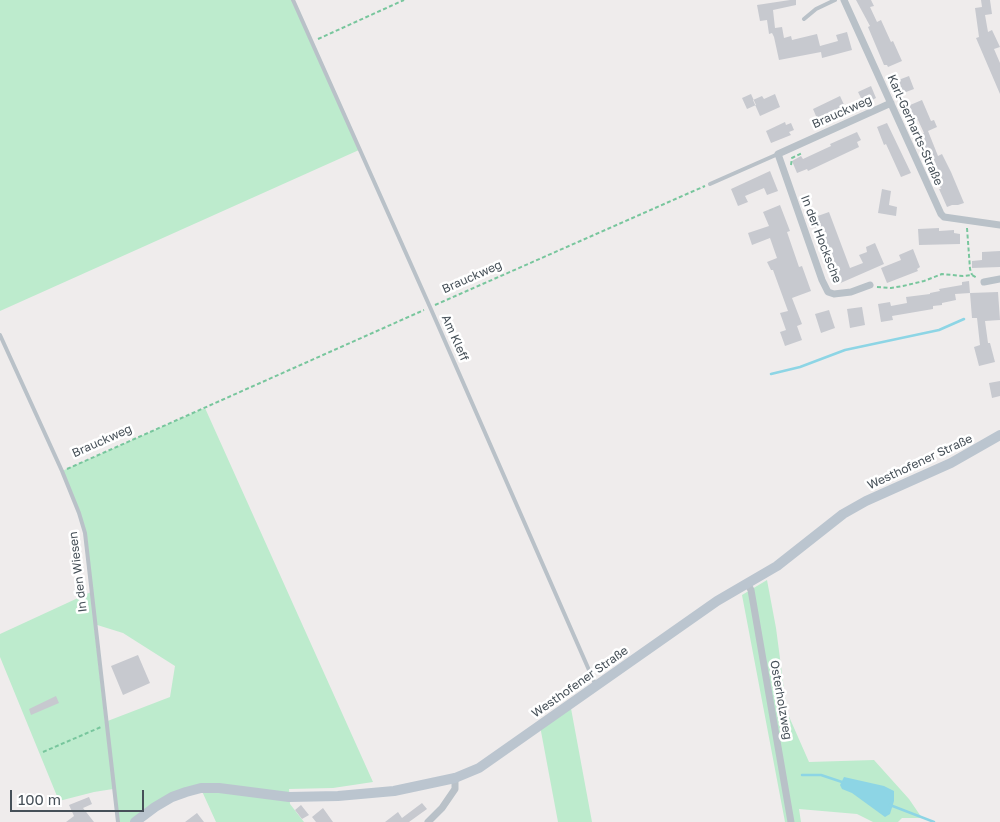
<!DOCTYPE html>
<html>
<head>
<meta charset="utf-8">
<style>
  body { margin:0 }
  #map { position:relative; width:1000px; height:822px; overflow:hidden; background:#efecec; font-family:"Golos Text",sans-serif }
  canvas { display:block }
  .scale { position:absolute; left:10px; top:790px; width:134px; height:22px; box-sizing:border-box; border:2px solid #465058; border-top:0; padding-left:6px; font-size:15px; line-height:18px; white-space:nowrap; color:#465058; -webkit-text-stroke:4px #fff; paint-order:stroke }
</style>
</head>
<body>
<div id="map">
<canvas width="1000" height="822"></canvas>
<div class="scale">100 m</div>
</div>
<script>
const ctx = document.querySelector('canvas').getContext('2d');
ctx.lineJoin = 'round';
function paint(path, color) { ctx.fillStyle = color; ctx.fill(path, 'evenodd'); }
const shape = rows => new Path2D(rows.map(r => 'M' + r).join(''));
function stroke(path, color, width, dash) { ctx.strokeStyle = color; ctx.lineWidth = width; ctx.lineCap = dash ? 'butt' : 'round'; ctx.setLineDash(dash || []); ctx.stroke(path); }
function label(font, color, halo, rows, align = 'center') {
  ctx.font = font + ' "Golos Text",sans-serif'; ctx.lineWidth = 5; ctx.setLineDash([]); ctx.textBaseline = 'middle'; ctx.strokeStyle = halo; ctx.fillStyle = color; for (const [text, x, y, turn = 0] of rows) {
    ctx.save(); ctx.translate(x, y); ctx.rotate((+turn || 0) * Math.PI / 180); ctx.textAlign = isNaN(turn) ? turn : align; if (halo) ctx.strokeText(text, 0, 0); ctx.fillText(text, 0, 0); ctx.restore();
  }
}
paint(shape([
  [0,0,293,0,359,150,0,311],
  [205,408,373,782,333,788,289,789,290,804,304,822,216,822,201,789,186,792,135,822,118,822,113,789,94,792,59,801,0,657,0,634,91,592,85,533,62,471],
  [94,624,123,633,175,666,170,697,105,722],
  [767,580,776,628,787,712,809,762,874,760,909,799,922,818,902,818,898,822,873,822,857,814,799,809,801,822,785,822,742,595],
  [570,703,592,822,558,822,540,726]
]), '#bdebcd');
paint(shape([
  [844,777,884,786,894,791,894,801,890,814,885,817,852,793,842,789,840,785]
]), '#8dd5e5');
stroke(shape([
  [771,374,800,367,845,350,939,330,964,319],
  [802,775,821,775,842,782],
  [890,805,934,822]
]), '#8dd5e5', 2.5);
paint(shape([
  [790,0,796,0,796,5,773,10,775,28,782,27,784,38,791,36,792,40,817,34,820,46,838,41,836,35,847,32,852,50,822,58,821,52,779,60,774,37,772,33,769,34,767,20,760,21,757,5],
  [856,0,871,0,874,6,870,7,877,22,881,20,891,42,893,41,902,61,888,67,887,65,884,65,868,27,870,26],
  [981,0,990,0,992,14,985,15,988,32,992,30,1000,47,994,49,1000,63,1000,94,976,38,979,37,975,8,982,7],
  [909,76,914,89,898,95,893,82],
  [871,86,876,98,864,104,858,92],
  [751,94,756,105,747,109,742,98],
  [775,94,780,107,760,116,753,100,762,96,764,99],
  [840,96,847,111,819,123,813,109],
  [922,100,931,121,934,120,937,127,928,131,938,156,942,154,951,172,964,203,958,205,952,205,947,207,939,189,941,189,916,136,924,133,918,120,910,123,903,108],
  [785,122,786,125,791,123,794,130,789,132,791,135,771,143,766,131],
  [887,123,911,173,901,177,886,144,884,145,877,127],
  [857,132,861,140,857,142,859,147,808,171,807,169,797,173,792,161,801,156,803,159,831,146,830,144],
  [770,171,778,191,767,195,764,188,745,196,748,202,738,206,731,189],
  [882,189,891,191,889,205,897,207,896,216,878,213],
  [780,205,790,231,787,232,799,267,802,266,811,291,792,298,802,324,797,326,802,340,785,346,780,332,786,330,780,313,788,311,773,270,771,270,767,262,777,258,770,238,752,245,748,233,769,226,763,212],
  [829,212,850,268,863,263,859,255,867,252,866,247,875,243,884,264,836,285,812,218],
  [939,228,939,231,954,230,954,233,960,234,960,244,919,245,918,229],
  [913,249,920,267,917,269,918,271,887,283,881,268,901,260,899,255],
  [1000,251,1000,267,972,268,972,261,982,260,982,252],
  [969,281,970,293,955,294,956,300,942,303,942,305,933,306,933,309,892,316,893,320,881,322,878,304,890,302,891,306,907,303,906,297,930,294,930,293,940,291,939,289,962,285,962,282],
  [998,292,1000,320,985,321,988,343,990,343,995,362,979,366,974,347,980,345,977,318,972,318,970,293],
  [862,307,865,325,850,328,847,309],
  [829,310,835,328,821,333,815,314],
  [1000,381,1000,396,992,398,989,383],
  [138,655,150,683,123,695,111,666],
  [56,696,59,703,31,715,29,709],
  [89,797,92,804,83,808,94,822,66,822,74,816,69,805],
  [422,803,427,809,409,822,385,822,398,812,402,818],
  [301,805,309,815,302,819,295,810],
  [323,808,333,822,316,822,312,817],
  [197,813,204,822,185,822]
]), '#c7c9cf');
stroke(shape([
  [318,39,404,0],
  [791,165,792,158,802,153],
  [967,228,970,269,972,275],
  [877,287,891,288,903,286,924,281,942,274,963,276,972,275,977,278],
  [435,305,705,186],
  [67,469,424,310],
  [43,752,101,727]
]), '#78c69d', 2, [4, 2.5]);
stroke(shape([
  [293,0,430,307,596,686],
  [804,19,816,9,835,0],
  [710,184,778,154],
  [0,335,62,471,79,513,85,533,118,822]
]), '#b9c1c8', 4);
stroke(shape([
  [844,0,941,214,944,217,1000,225],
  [984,282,1000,279],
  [870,285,851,292,834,294,828,292,822,280,778,154,891,103],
  [747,583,751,590,791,822],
  [428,822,442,808,455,789,455,778]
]), '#b9c1c8', 7);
stroke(shape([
  [135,822,155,807,172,797,186,792,201,788,219,788,289,797,338,796,394,791,455,778,479,768,717,601,777,566,843,514,866,501,951,463,1000,435]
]), '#bbc5cf', 10);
label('12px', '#465058', '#fff', [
  ["Brauckweg",842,112,-24],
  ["Karl-Gerharts-Straße",915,130,66],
  ["In der Hocksche",821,239,69],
  ["Brauckweg",472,277,-24],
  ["Am Kleff",455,338,66],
  ["Brauckweg",102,441,-24],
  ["Westhofener Straße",920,462,-25],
  ["In den Wiesen",78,572,-97],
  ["Westhofener Straße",580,682,-35],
  ["Osterholzweg",781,700,80]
]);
</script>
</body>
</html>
